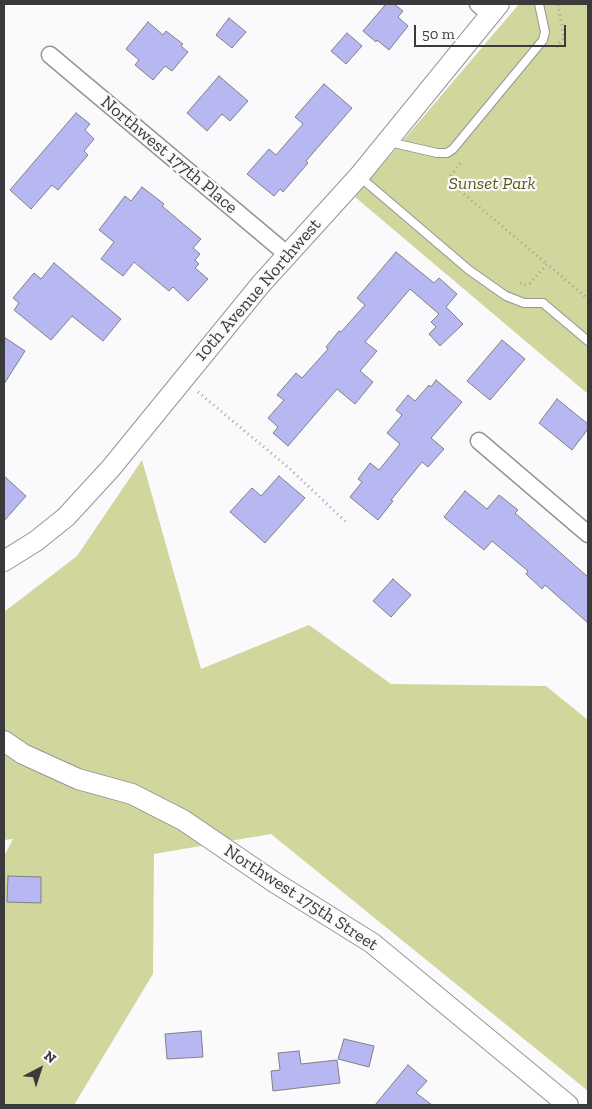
<!DOCTYPE html>
<html>
<head>
<meta charset="utf-8">
<style>
  body { margin:0 }
  #map { position:relative; width:592px; height:1109px; overflow:hidden; background:#fafafd; font-family:"Zilla Slab",serif }
  canvas { display:block }
  .frame { position:absolute; inset:0; border:5px solid #3a3a3c; pointer-events:none }
  .north { position:absolute; left:15px; top:1044px; width:50px; height:50px; -webkit-text-stroke:4px #fafafd; paint-order:stroke; rotate:40deg; font-size:14px; font-weight:700; line-height:20px; text-align:center; color:#3a3a3c }
  .north::after { content:''; display:block; margin:auto; width:18px; height:22px; background:#3a3a3c; clip-path:polygon(50% 0,100% 100%,50% 72%,0 100%) }
  .scale { position:absolute; left:414px; top:25px; width:152px; height:22px; box-sizing:border-box; border:2px solid #3a3a3c; border-top:0; padding-left:6px; font-size:15px; line-height:18px; white-space:nowrap; color:#3a3a3c; -webkit-text-stroke:4px #fafafd; paint-order:stroke }
</style>
</head>
<body>
<div id="map">
<canvas width="592" height="1109"></canvas>
<div class="frame"></div>
<div class="north">N</div>
<div class="scale">50 m</div>
</div>
<script>
const ctx = document.querySelector('canvas').getContext('2d');
ctx.lineJoin = 'round';
function paint(path, color) { ctx.fillStyle = color; ctx.fill(path, 'evenodd'); }
const shape = rows => new Path2D(rows.map(r => 'M' + r).join(''));
function stroke(path, color, width, dash) { ctx.strokeStyle = color; ctx.lineWidth = width; ctx.lineCap = dash ? 'butt' : 'round'; ctx.setLineDash(dash || []); ctx.stroke(path); }
function label(font, color, halo, rows, align = 'center') {
  ctx.font = font + ' "Zilla Slab",serif'; ctx.lineWidth = 4.5; ctx.setLineDash([]); ctx.textBaseline = 'middle'; ctx.strokeStyle = halo; ctx.fillStyle = color; for (const [text, x, y, turn = 0] of rows) {
    ctx.save(); ctx.translate(x, y); ctx.rotate((+turn || 0) * Math.PI / 180); ctx.textAlign = isNaN(turn) ? turn : align; if (halo) ctx.strokeText(text, 0, 0); ctx.fillText(text, 0, 0); ctx.restore();
  }
}
paint(shape([
  [519,4,588,4,588,394,355,197],
  [142,460,201,669,309,625,391,684,546,686,588,720,588,1091,271,834,154,854,153,974,74,1105,4,1105,4,856,13,839,4,840,4,612,77,556]
]), '#d1d69c');
const building = shape([
  [386,4,394,4,403,11,398,17,408,26,389,50,377,40,376,42,363,31,386,4],
  [229,18,246,32,232,48,216,35,229,18],
  [148,22,163,35,166,31,183,44,181,46,188,52,172,71,165,66,153,80,135,65,139,60,126,49,148,22],
  [347,33,362,46,346,64,331,51,347,33],
  [219,76,248,101,230,121,222,114,207,131,187,113,219,76],
  [324,84,352,108,306,161,308,163,283,192,280,189,274,196,247,174,269,149,276,155,303,124,295,117,324,84],
  [76,113,90,124,85,130,94,139,84,151,88,155,58,190,52,185,31,209,10,190,76,113],
  [142,187,164,204,162,206,201,239,193,248,200,254,195,260,199,264,195,268,208,279,188,301,173,287,169,291,134,262,123,276,101,259,114,242,99,230,125,196,131,201,142,187],
  [396,252,434,283,439,278,457,294,446,307,463,324,440,346,429,334,436,327,431,322,439,314,410,289,365,342,377,351,360,371,373,382,355,404,337,389,288,446,273,433,278,427,268,418,284,400,277,395,296,373,302,378,328,349,326,347,339,331,341,332,365,305,357,298,396,252],
  [54,263,121,319,103,341,72,316,51,340,14,310,19,303,13,298,34,273,41,279,54,263],
  [4,337,25,351,4,384,4,337],
  [502,340,525,359,490,400,467,381,502,340],
  [436,380,462,402,431,438,444,449,428,467,422,462,391,500,393,501,378,520,350,497,362,482,358,479,370,463,379,470,400,444,387,433,402,415,396,410,408,395,415,401,429,385,431,387,436,380],
  [557,399,588,424,588,429,572,450,539,423,557,399],
  [4,476,26,496,4,521,4,476],
  [279,476,305,498,265,543,230,512,252,488,261,496,279,476],
  [465,491,487,509,499,495,518,510,515,513,588,577,588,623,545,585,542,589,526,574,528,571,492,541,484,550,444,517,465,491],
  [393,579,411,595,391,617,373,601,393,579],
  [8,876,41,877,41,903,7,902,8,876],
  [201,1031,203,1057,167,1059,165,1034,201,1031],
  [344,1039,374,1046,369,1067,338,1059,344,1039],
  [299,1051,301,1064,337,1060,340,1083,273,1091,271,1071,280,1070,278,1053,299,1051],
  [408,1065,427,1081,416,1093,432,1105,375,1105,408,1065]
]);
paint(building, '#b7b7f1');
stroke(building, '#808083', 1);
const service = shape([
  [389,142,437,153,447,153,453,149,543,40,545,32,539,4],
  [360,177,469,270,506,296,524,303,543,303,588,341]
]);
const minor = shape([
  [478,4,490,14],
  [50,55,288,255],
  [479,441,588,534]
]);
const tertiary = shape([
  [4,561,36,541,66,517,111,468,261,284,359,176,499,4],
  [4,741,23,754,78,779,132,794,183,820,274,882,372,943,568,1105]
]);
stroke(service, '#959598', 10);
stroke(minor, '#959598', 19);
stroke(tertiary, '#959598', 22);
stroke(shape([
  [556,47,564,38,558,4],
  [460,163,450,177,452,184,547,264],
  [520,283,524,285,530,283,547,264,588,299],
  [198,392,289,468,347,523]
]), '#a2a2a5', 3, [1, 4]);
stroke(service, '#fff', 8);
stroke(minor, '#fff', 16);
stroke(tertiary, '#fff', 20);
label('18px', '#3a3a3c', '#fafafd', [
  ["Northwest 177th Place",169,155,40],
  ["10th Avenue Northwest",258,290,-49],
  ["Northwest 175th Street",301,898,33]
]);
label('italic 18px', '#595c18', '#fafafd', [
  ["Sunset Park",492,184]
]);
</script>
</body>
</html>
